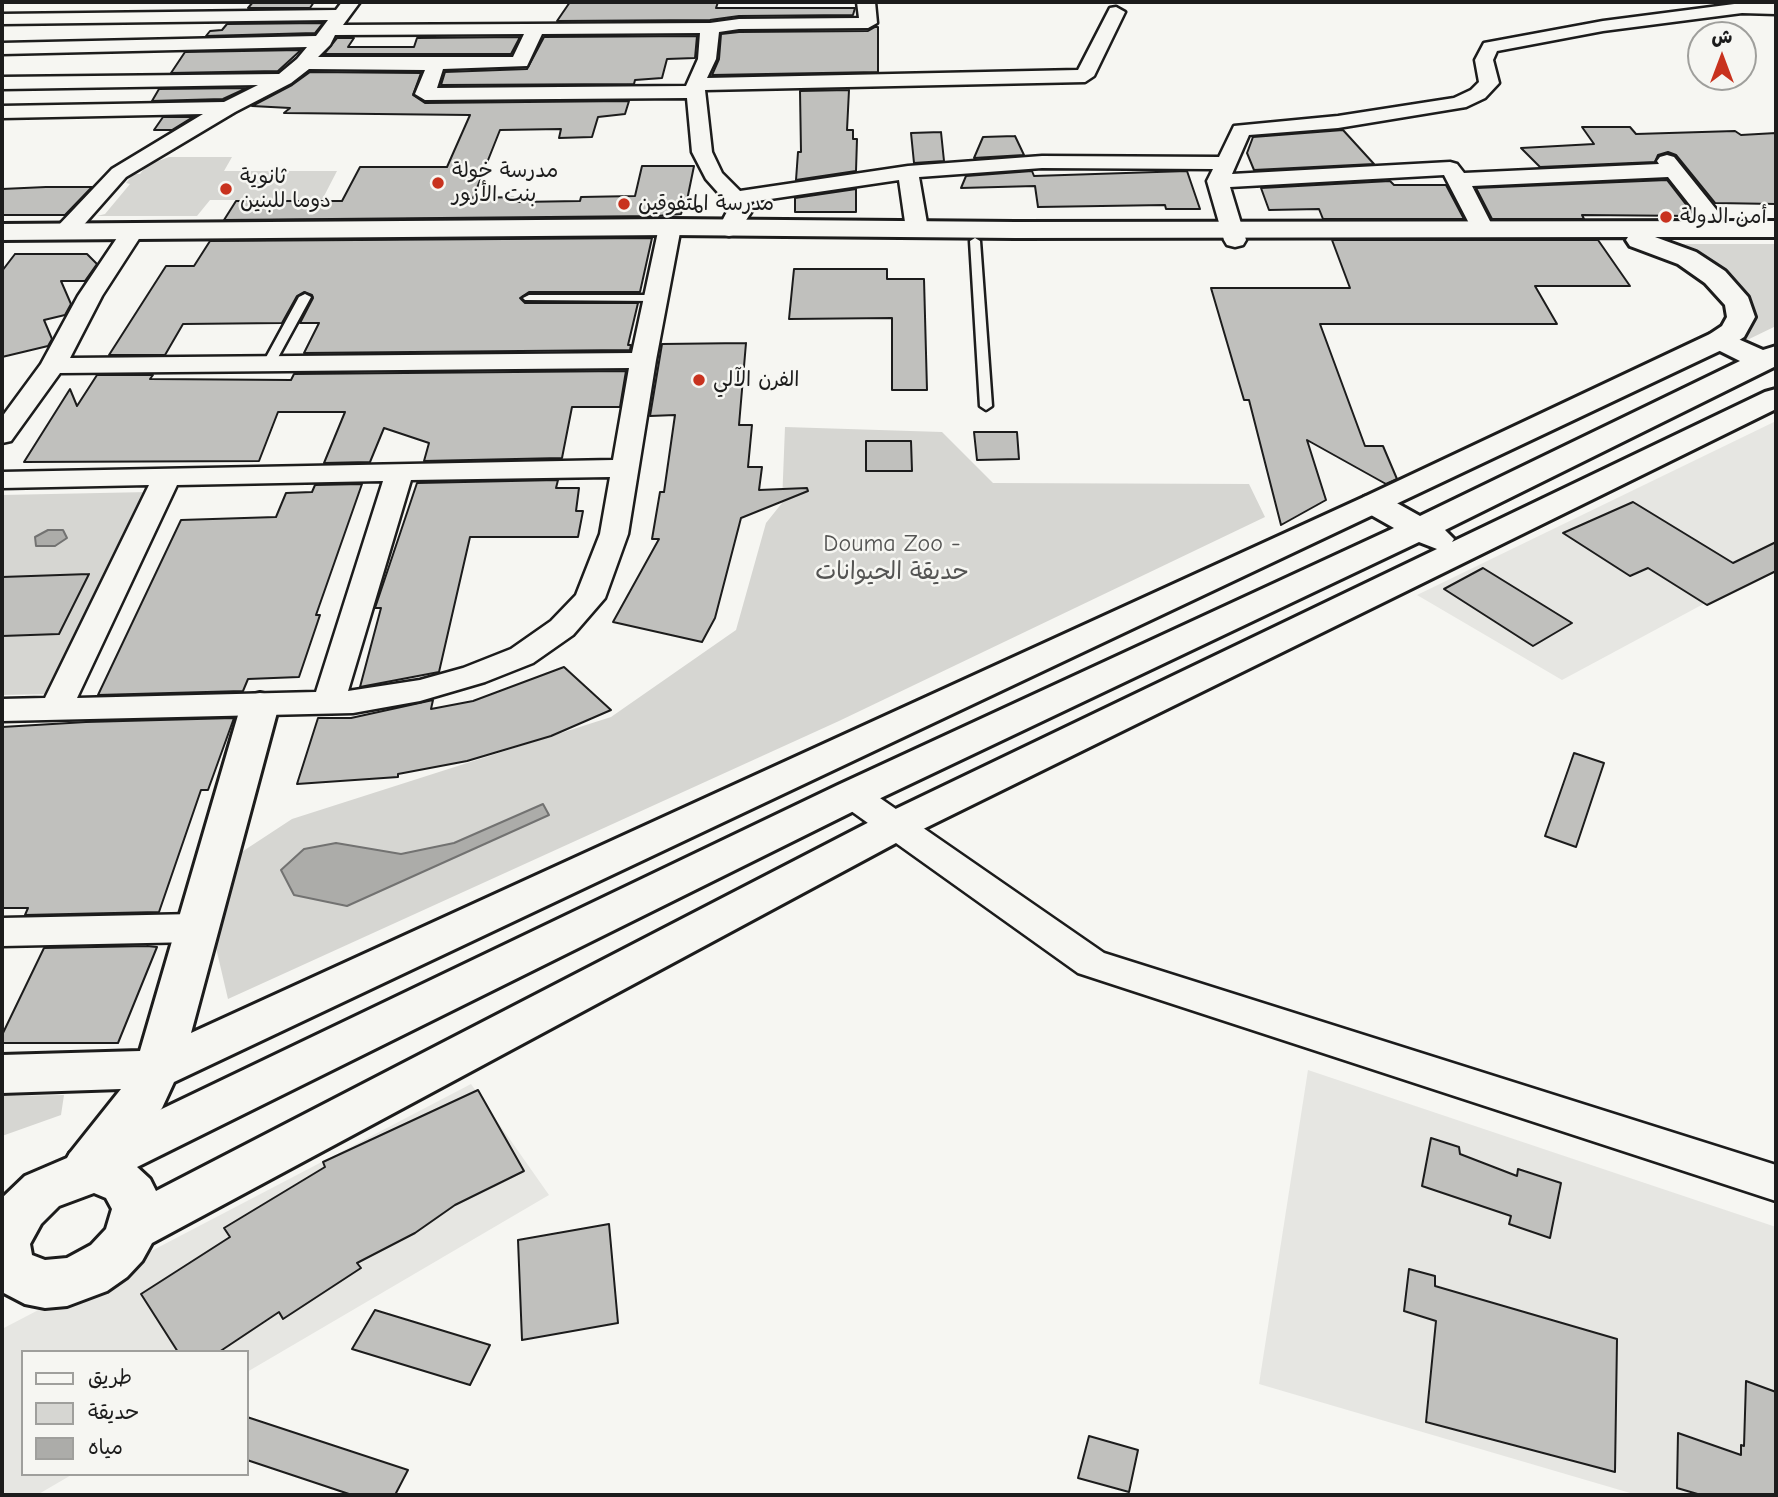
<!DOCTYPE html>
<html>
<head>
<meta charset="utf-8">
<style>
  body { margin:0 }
  #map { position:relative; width:1778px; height:1497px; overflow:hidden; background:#f6f6f2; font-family:"Comic Neue","Playpen Sans Arabic",sans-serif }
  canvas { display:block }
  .frame { position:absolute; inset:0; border:4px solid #1c1c1c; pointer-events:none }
  .legend { position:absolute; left:21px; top:1350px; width:228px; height:126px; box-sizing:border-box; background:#f6f6f2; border:2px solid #9f9f9c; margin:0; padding:9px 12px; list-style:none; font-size:21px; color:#1c1c1c }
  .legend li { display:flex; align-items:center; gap:14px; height:35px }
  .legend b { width:35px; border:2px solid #9f9f9c }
  .north { position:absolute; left:1687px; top:21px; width:70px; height:70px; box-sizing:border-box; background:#f6f6f2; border:2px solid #9f9f9c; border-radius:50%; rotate:0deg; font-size:19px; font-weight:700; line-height:28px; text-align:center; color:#1c1c1c }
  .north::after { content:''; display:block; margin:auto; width:24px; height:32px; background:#c8321e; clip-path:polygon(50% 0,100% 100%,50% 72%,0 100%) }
</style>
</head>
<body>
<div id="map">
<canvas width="1778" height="1497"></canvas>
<div class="frame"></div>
<ul class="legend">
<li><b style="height:9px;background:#f6f6f2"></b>طريق</li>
<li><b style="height:19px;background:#d6d6d2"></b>حديقة</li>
<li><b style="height:19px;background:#acaca9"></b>مياه</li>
</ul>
<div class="north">ش</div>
</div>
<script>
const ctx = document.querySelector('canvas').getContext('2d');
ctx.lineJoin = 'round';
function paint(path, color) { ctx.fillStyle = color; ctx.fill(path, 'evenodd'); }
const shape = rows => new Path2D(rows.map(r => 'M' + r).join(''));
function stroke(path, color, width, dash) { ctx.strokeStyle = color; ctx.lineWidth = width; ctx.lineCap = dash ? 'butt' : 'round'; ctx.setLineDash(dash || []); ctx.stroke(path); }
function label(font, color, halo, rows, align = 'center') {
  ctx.font = font + ' "Comic Neue","Playpen Sans Arabic",sans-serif'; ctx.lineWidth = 5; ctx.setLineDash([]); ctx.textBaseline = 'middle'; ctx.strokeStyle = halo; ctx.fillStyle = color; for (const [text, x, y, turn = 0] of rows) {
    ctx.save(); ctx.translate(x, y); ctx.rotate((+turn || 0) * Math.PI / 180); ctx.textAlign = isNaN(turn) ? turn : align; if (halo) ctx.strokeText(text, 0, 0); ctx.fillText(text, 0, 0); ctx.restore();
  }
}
paint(shape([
  [1776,421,1776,565,1562,680,1417,595],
  [1308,1070,1776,1227,1776,1495,1637,1495,1259,1384],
  [471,1084,549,1195,247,1372,247,1352,23,1352,23,1474,73,1474,37,1495,2,1495,2,1329]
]), '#e6e6e2');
paint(shape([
  [169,157,232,157,224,171,337,171,322,200,210,200,197,216,97,216,105,214,130,184,126,183,133,174,140,174,147,165],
  [1663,244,1776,244,1776,326,1743,342,1751,324,1750,302,1735,285],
  [785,427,942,432,993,483,1249,484,1265,517,839,721,228,999,213,935,231,859,292,819,611,717,736,630,766,523,782,503],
  [149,492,51,694,2,695,2,495],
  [64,1095,61,1115,2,1136,2,1096]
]), '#d6d6d2');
const water = shape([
  [48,530,63,530,67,538,55,546,36,546,35,537,48,530],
  [543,804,549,815,347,906,294,895,281,870,304,849,336,843,401,854,454,843,543,804]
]);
paint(water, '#acaca9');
stroke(water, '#727271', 2);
const building = shape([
  [253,2,314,2,310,8,248,8,253,2],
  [570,2,718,2,716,8,855,8,853,15,739,16,710,20,557,21,570,2],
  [323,23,315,33,206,36,210,31,222,30,227,24,323,23],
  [875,27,878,27,878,72,712,75,719,59,721,34,739,32,868,31,875,27],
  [697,36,695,58,667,59,662,78,635,80,634,84,441,85,445,72,527,69,544,37,697,36],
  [520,37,511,54,324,54,337,38,354,38,348,47,414,47,417,38,520,37],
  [301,50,278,71,171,73,185,52,301,50],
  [310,72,421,73,413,95,425,103,629,101,625,114,598,117,592,137,559,138,561,129,500,130,473,198,516,197,514,201,518,202,580,201,581,197,635,196,642,166,694,166,685,210,682,211,681,214,657,216,224,220,236,201,342,201,360,167,447,167,470,115,284,113,290,108,252,106,292,85,310,72],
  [247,88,223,99,152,101,159,89,247,88],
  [849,90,847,130,853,130,853,139,857,139,856,171,796,180,798,152,801,152,800,91,849,90],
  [163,117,193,117,172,130,154,130,163,117],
  [1582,127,1630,127,1636,134,1735,131,1741,135,1776,133,1776,204,1715,203,1676,155,1668,152,1658,155,1655,162,1540,167,1521,148,1594,144,1582,127],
  [1343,130,1374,164,1254,170,1247,153,1253,137,1343,130],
  [941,132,944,161,914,163,911,133,941,132],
  [1015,136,1024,155,974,158,983,137,1015,136],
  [1032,171,1034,176,1187,171,1200,209,1166,209,1165,205,1038,207,1035,186,961,188,966,176,1032,171],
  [1667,180,1695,216,1582,215,1584,219,1492,219,1476,188,1667,180],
  [1390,181,1394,185,1446,185,1464,219,1323,219,1319,209,1269,210,1261,188,1390,181],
  [46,187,92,187,65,215,2,215,2,189,46,187],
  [856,189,856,212,795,212,795,198,856,189],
  [652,238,640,292,529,292,520,298,525,303,638,303,628,345,631,345,630,350,304,353,319,323,300,323,313,298,312,295,304,292,297,296,282,323,183,324,165,355,109,355,166,266,194,266,210,241,652,238],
  [1332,240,1598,240,1630,286,1535,286,1557,324,1320,324,1365,446,1383,446,1397,479,1386,484,1307,440,1326,500,1281,525,1249,400,1244,400,1211,288,1350,288,1332,240],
  [15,254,87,254,97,264,85,281,61,281,71,304,65,315,44,320,52,339,48,346,2,357,2,271,15,254],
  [794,269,887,269,887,279,924,279,927,390,892,390,892,318,789,319,794,269],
  [746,343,739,425,752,425,748,467,762,467,759,490,807,488,808,491,741,518,715,618,702,642,613,622,659,539,652,539,660,492,664,492,675,415,650,416,662,344,746,343],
  [626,371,620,407,572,407,562,458,424,461,429,443,384,428,370,462,324,463,345,412,278,412,259,461,24,462,70,389,77,406,97,375,153,375,150,379,291,380,294,374,626,371],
  [974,432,1017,432,1019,459,977,460,974,432],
  [866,441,911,441,912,471,866,471,866,441],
  [558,480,556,488,579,488,576,511,583,511,578,537,470,537,439,672,360,687,381,608,375,608,417,483,558,480],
  [362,484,316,615,320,615,299,677,248,679,243,691,98,695,181,520,276,517,286,493,312,492,315,485,362,484],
  [1633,502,1733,563,1776,542,1776,571,1707,605,1648,568,1630,576,1563,533,1633,502],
  [1483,568,1572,623,1533,646,1444,589,1483,568],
  [89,574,59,634,2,636,2,577,89,574],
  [564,667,611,710,551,736,467,761,398,774,398,777,297,784,318,718,351,718,433,700,431,709,473,701,564,667],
  [234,718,208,790,201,790,159,912,25,915,28,908,2,908,2,727,86,722,234,718],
  [1574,753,1604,763,1576,847,1545,836,1574,753],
  [147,946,157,947,118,1043,2,1043,2,1035,44,948,147,946],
  [478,1090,524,1171,455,1205,415,1233,357,1263,361,1268,283,1319,279,1312,219,1352,178,1352,141,1294,230,1237,224,1228,325,1167,323,1162,478,1090],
  [1431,1138,1459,1147,1460,1154,1517,1176,1518,1169,1561,1183,1550,1238,1509,1224,1511,1216,1422,1186,1431,1138],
  [609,1224,618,1323,522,1340,518,1240,609,1224],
  [1409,1269,1435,1276,1435,1286,1617,1339,1615,1472,1426,1422,1436,1321,1404,1311,1409,1269],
  [375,1310,490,1345,470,1385,352,1349,375,1310],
  [1746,1381,1776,1392,1775,1495,1701,1495,1677,1488,1678,1433,1741,1455,1741,1445,1744,1446,1746,1381],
  [247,1417,408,1470,395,1495,352,1495,247,1460,247,1417],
  [1089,1436,1138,1450,1129,1492,1078,1478,1089,1436]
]);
paint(building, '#c0c0bd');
stroke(building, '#1c1c1c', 2);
const lane = shape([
  [975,238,980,241,992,406,986,410,980,406,970,241,975,238],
  [305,294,311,297,275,363,273,366,265,366,263,363,299,297,305,294],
  [529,295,656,295,662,298,656,301,525,300,523,298,529,295]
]);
const street = shape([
  [342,2,360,2,343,25,710,23,739,19,859,18,857,2,875,2,877,23,868,28,739,29,719,32,716,59,707,78,1078,70,1110,8,1116,7,1125,12,1094,76,1085,82,705,90,712,152,722,173,740,191,908,166,1042,156,1219,157,1234,126,1338,116,1454,98,1471,90,1479,82,1475,60,1484,43,1603,21,1742,3,1776,4,1776,14,1742,13,1603,31,1497,51,1493,60,1499,83,1485,98,1466,107,1338,128,1249,135,1232,174,1450,162,1457,164,1464,173,1659,164,1657,161,1660,157,1667,155,1674,157,1732,229,1729,234,1721,236,1713,234,1668,177,1472,186,1494,229,1491,234,1483,236,1475,234,1472,229,1444,175,1230,187,1246,240,1243,245,1235,247,1227,245,1224,240,1207,181,1213,169,1042,168,919,177,928,229,925,234,917,236,909,234,906,229,899,180,750,202,752,211,737,234,729,236,721,234,718,229,730,206,706,179,692,152,687,98,425,100,415,94,425,70,309,69,291,83,235,112,126,177,73,237,57,237,54,232,57,227,112,169,203,114,2,118,2,106,224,102,258,85,2,89,2,77,279,74,297,59,307,47,2,54,2,43,316,36,328,20,2,24,2,14,336,10,342,2],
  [700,33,698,59,686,86,437,88,443,69,527,66,542,34,700,33],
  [524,34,513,57,318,57,330,45,335,35,524,34],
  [670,220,678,222,681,227,656,360,628,534,605,598,573,635,533,663,485,682,420,701,353,713,2,721,2,699,45,698,149,485,2,488,2,472,613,460,629,368,60,373,11,441,2,443,2,417,41,364,78,296,125,226,141,226,144,231,102,296,70,358,632,353,659,227,662,222,670,220],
  [610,477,600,534,576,595,551,621,511,649,463,668,420,680,348,691,411,480,610,477],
  [383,481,316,692,77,698,177,485,383,481],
  [852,783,864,787,1104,953,1776,1165,1776,1201,1078,973,840,803,835,795,840,787,852,783],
  [195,914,208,918,214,928,208,938,195,942,2,946,2,918,195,914]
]);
const secondary = shape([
  [670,219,1015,222,1776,221,1776,237,1655,237,1696,252,1725,271,1748,297,1755,317,1744,337,1730,346,174,1082,162,1108,104,1183,87,1189,70,1183,63,1168,70,1153,121,1089,2,1093,2,1055,140,1051,241,705,247,696,260,693,273,696,279,705,191,1033,1364,497,1710,334,1722,326,1727,317,1725,305,1705,283,1678,264,1630,246,1626,240,1628,237,1015,238,670,235,2,240,2,224,670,219]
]);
const primary = shape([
  [1720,331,1763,350,1776,346,1776,366,1445,530,1454,539,1452,542,1765,392,1776,389,1776,409,909,836,152,1243,142,1261,127,1277,107,1291,67,1306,45,1308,25,1304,2,1292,2,1198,25,1176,67,1158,70,1153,838,785,1394,528,1364,511,1359,504,1364,497,1375,494,1386,497,1420,516,1740,361,1710,346,1706,340,1710,334,1720,331],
  [1419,542,1437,549,881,816,156,1191,150,1179,137,1167,866,805,1419,542],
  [94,1193,106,1198,112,1209,106,1229,91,1245,67,1258,45,1260,32,1255,30,1244,41,1224,59,1206,94,1193]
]);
stroke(lane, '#1c1c1c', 5);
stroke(street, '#1c1c1c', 5);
stroke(secondary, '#1c1c1c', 6);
stroke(primary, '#1c1c1c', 6);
paint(lane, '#f6f6f2');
paint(street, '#f6f6f2');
paint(secondary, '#f6f6f2');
paint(primary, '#f6f6f2');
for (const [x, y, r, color] of [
  [438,183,7,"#c8321e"],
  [226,189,7,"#c8321e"],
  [624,204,7,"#c8321e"],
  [1666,217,7,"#c8321e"],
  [699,380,7,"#c8321e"]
]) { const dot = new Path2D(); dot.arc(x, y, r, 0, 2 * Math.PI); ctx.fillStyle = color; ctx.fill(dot); stroke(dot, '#f6f6f2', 2.5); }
label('21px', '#1c1c1c', '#f6f6f2', [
  ["مدرسة خولة",452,171],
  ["بنت الأزور",452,195],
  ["ثانوية",240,177],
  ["دوما للبنين",240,201],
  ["مدرسة المتفوقين",638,204],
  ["أمن الدولة",1680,217],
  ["الفرن الآلي",713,380]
], 'left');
label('24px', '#545453', '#f6f6f2', [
  ["Douma Zoo -",892,544],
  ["حديقة الحيوانات",892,572]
]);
</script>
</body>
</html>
